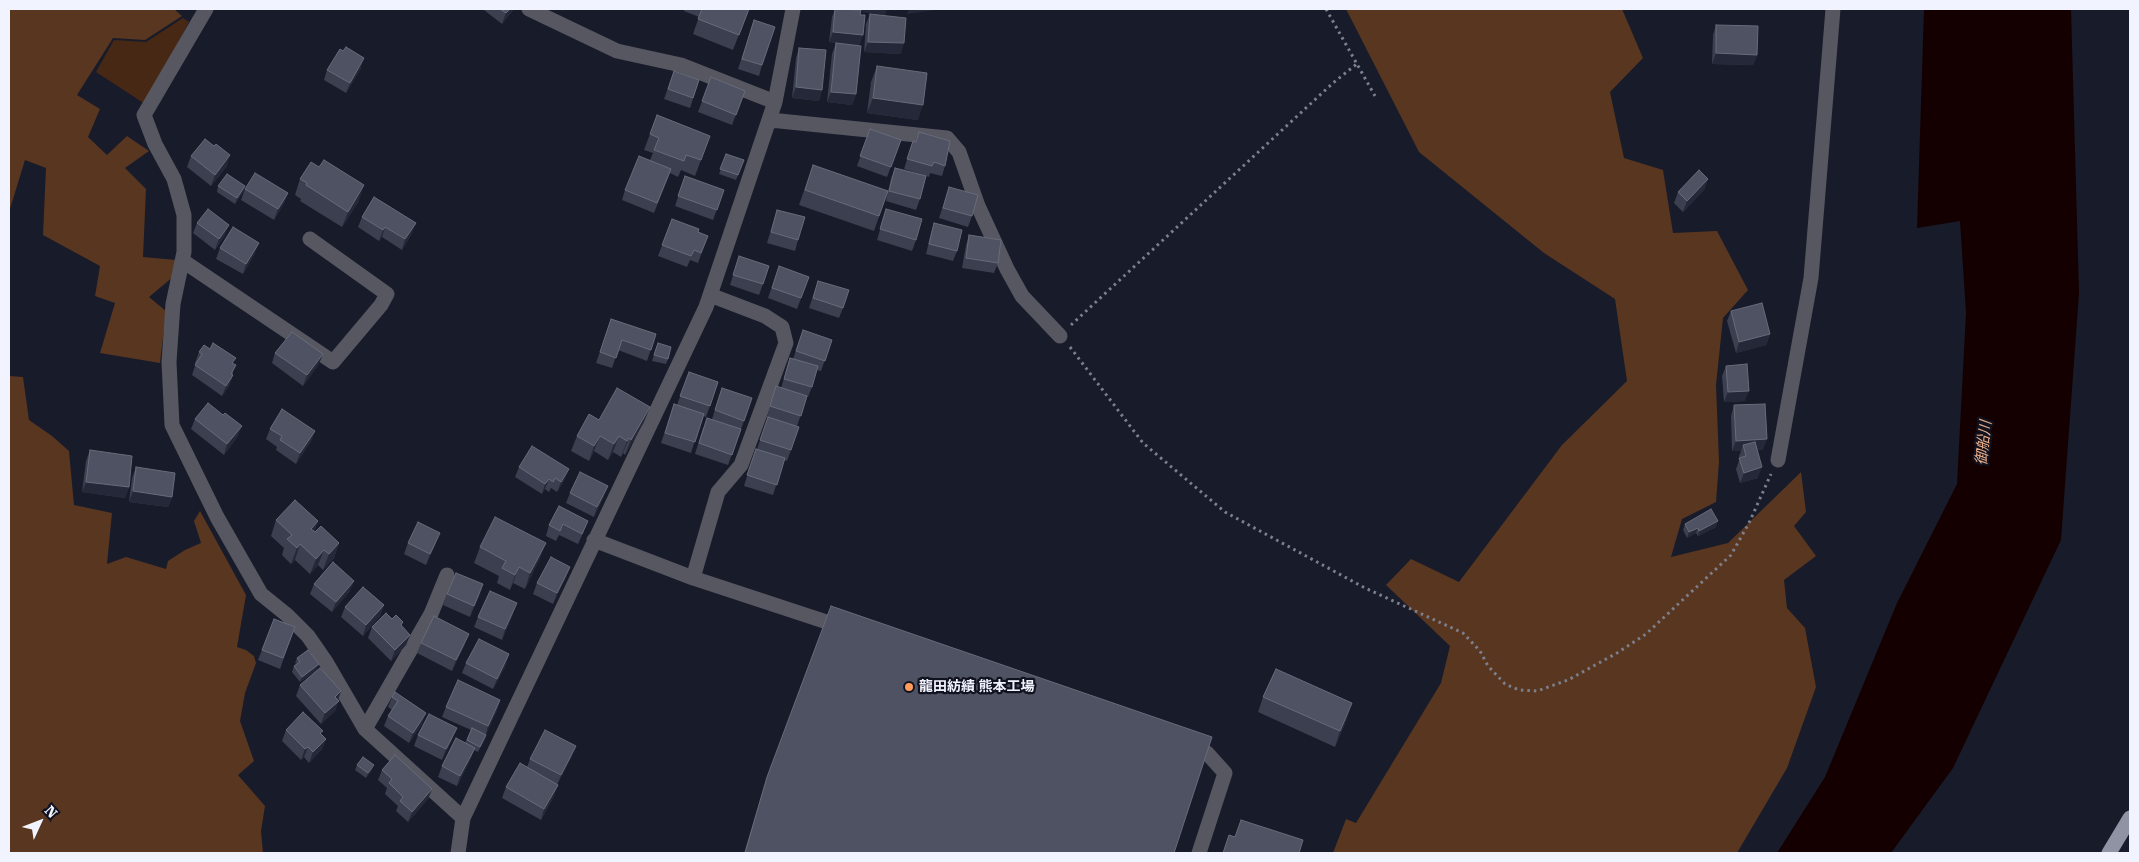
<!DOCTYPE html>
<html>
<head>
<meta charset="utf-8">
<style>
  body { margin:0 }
  #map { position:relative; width:2139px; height:862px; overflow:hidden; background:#181b2a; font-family:"Roboto Serif",serif }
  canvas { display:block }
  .frame { position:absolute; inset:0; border:10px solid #f1f3fe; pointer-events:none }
  .north { position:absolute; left:15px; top:797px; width:50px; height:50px; -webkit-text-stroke:4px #101220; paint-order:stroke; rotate:47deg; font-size:14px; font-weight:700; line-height:20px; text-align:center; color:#f1f3fe }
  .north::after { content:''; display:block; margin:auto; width:18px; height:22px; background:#f1f3fe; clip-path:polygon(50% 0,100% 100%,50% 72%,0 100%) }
</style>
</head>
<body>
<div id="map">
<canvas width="2139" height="862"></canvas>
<div class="frame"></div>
<div class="north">N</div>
</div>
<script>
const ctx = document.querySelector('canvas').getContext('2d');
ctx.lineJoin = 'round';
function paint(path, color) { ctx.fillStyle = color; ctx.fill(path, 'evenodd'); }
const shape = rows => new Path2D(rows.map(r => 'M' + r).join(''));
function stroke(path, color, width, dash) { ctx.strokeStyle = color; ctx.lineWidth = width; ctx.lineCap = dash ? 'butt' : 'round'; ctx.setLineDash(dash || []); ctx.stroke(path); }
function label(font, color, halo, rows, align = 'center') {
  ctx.font = font + ' "Roboto Serif","Noto Sans JP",serif'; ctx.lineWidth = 4.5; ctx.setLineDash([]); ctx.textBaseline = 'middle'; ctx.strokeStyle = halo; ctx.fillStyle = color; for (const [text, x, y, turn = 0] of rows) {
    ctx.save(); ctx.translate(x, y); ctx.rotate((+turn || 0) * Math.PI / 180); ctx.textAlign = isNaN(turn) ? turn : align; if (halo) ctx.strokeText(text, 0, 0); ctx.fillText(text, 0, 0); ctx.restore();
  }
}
paint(shape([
  [183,18,189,22,145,104,96,72,114,40,146,42]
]), '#472815');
paint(shape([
  [9,9,174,9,182,16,145,40,113,38,77,95,100,109,88,137,107,155,127,136,149,151,125,168,146,189,143,257,176,260,174,276,149,297,166,311,160,363,100,353,115,303,95,296,100,266,43,235,46,168,25,160,9,212],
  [1346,9,1622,9,1643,58,1610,92,1624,158,1663,170,1673,233,1717,231,1748,290,1723,318,1716,385,1719,462,1716,502,1682,519,1671,557,1728,543,1801,472,1806,512,1794,526,1816,556,1784,580,1787,608,1805,628,1816,687,1787,768,1737,853,1333,853,1346,819,1356,823,1441,683,1450,646,1386,585,1411,559,1459,582,1562,445,1627,381,1615,299,1544,253,1419,152],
  [9,376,23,377,29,420,52,436,69,451,74,505,112,513,107,564,126,557,166,569,168,561,185,550,201,543,194,521,200,511,246,595,237,647,246,650,254,656,256,663,245,693,240,721,254,761,238,775,265,806,261,831,263,853,9,853]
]), '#593620');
paint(shape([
  [1924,9,2071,9,2079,293,2061,540,1953,768,1891,853,1777,853,1825,777,1897,603,1957,484,1966,313,1960,221,1917,228]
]), '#140000');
stroke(shape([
  [1326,9,1375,96],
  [1071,325,1333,83,1358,63],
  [1070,347,1143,443,1225,512,1365,588,1463,633,1480,651,1488,666,1505,684,1519,690,1537,691,1568,680,1617,653,1646,634,1731,555,1749,523,1771,474]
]), '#7d7f8c', 3, [2.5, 4]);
stroke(shape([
  [206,9,144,115,155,144,174,179,184,215,184,252,173,304,169,362,172,425,217,517,261,594,287,615,308,636,326,662,365,729,463,818],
  [529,9,617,51,681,65,775,102],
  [770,120,947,138,959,152,978,206,1007,269,1022,296,1060,336],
  [183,261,333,362,381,305,387,294,310,239],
  [1778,460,1811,278,1833,9],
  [594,540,693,578,845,628],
  [693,578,718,492,741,465,786,343,782,327,765,316,710,295],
  [365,729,431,614,447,575],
  [1188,746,1207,753,1225,773,1199,853],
  [458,853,463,818,706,307,775,102,793,9]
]), '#565760', 15);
stroke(shape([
  [2109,853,2130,818]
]), '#9093a4', 15);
paint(shape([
  [484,9,514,9,502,24,484,10],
  [685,9,749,9,733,50,693,34,699,17,684,11],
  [835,9,860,15,863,35,859,45,829,42,832,17],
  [870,14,901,54,864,52,866,24],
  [754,20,762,65,759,76,738,69],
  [1716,25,1757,55,1753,65,1712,64,1713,35],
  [836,43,856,94,852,105,827,102,832,54],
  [799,48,822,90,819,101,792,98,796,58],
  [343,51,361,68,346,93,324,80,327,70],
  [877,66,918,120,867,113,871,82],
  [674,71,699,80,690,108,664,99],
  [711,77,745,91,732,125,698,112],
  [657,115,710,136,695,176,681,170,678,177,670,173,654,213,622,200,625,190,650,160,653,153,644,150],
  [870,129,901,140,887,177,857,166],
  [919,132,945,166,942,176,930,173,929,177,926,176,920,199,916,210,886,201,891,178,895,168,923,175,904,169,913,141,915,142],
  [214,146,227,166,211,186,187,167,191,156],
  [726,154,744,160,736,180,719,174],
  [813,165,888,191,874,231,799,205],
  [685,176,724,190,713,220,675,206],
  [300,179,359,201,342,227,300,201,301,199,295,195],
  [1708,179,1704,190,1683,212,1674,203,1678,192],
  [218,186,245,186,243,192,235,204,217,192],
  [949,187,972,216,968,227,939,218],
  [245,189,288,193,284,203,274,220,241,200],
  [886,209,916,240,912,251,877,240],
  [777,210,798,240,795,251,767,243],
  [362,217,412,233,402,250,382,237,379,241,358,227],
  [672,219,698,232,708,236,698,263,690,260,687,267,658,256],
  [197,223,225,235,215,250,193,233],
  [934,223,957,251,953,261,926,254,931,233],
  [969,235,998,263,994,273,962,268,966,245],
  [220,248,255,253,243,274,216,259],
  [739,256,763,284,759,295,730,285],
  [779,266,809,277,797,309,768,298],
  [818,281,843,308,839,318,809,308],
  [1731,311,1770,334,1766,345,1736,353,1727,321],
  [611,319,656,334,647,361,618,350,612,368,596,363],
  [803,330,832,340,821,371,817,370,812,387,808,397,807,397,797,426,791,450,787,461,784,460,773,495,744,486,752,460,756,449,757,449,768,417,767,417,776,386,781,388,790,358,793,359],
  [656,348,668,359,666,364,652,361],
  [199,352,233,364,233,375,229,386,222,396,192,375,196,363,195,363],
  [275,353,319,364,303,386,272,363],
  [1726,366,1745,401,1724,402,1722,376],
  [689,372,718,382,706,417,703,416,691,453,661,443,674,404,677,405],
  [722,388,744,421,728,465,695,454,703,428,712,419],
  [1734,405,1763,450,1757,450,1758,478,1740,483,1736,469,1740,458,1739,456,1741,451,1732,451,1731,416],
  [223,415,238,436,224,455,191,429,195,419],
  [599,420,644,422,625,455,623,453,621,457,613,452,608,460,594,451,589,461,571,451,577,436],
  [270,429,315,431,311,441,296,464,276,450,277,447,266,439],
  [90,450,129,487,125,498,82,492,86,461],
  [136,467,172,497,168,507,129,502,132,478],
  [519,467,565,479,557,492,551,488,549,492,545,489,542,494,515,477],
  [570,493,604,496,594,517,566,503],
  [559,506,584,531,578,544,559,535,556,541,546,536,549,525],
  [276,520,318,521,314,532,339,543,334,558,323,570,318,565,310,574,295,560,291,564,282,555,284,548,271,536],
  [1685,524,1716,527,1698,536,1696,533,1687,538,1683,530],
  [408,543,436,543,426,565,404,554],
  [480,547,540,558,525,589,513,583,510,590,497,583,499,576,474,563],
  [570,567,566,577,553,604,533,594,537,583],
  [314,584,350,591,332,612,310,594],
  [483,584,470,617,443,605,447,594],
  [384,605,380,616,363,636,341,617,345,607],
  [831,606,1174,853,744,853,762,793],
  [513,614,502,640,474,627,478,617],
  [274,619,295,627,280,669,258,660],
  [392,619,410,635,406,645,391,661,368,638,372,627],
  [421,643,465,644,452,671,417,653],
  [297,658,317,670,300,682,292,672,294,666,297,664,295,663],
  [466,663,506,665,493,689,462,673],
  [300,685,341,691,335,711,321,724,296,696],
  [395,692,422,724,409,743,384,726,388,716,392,710,388,707,392,697],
  [1263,697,1347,719,1335,747,1258,712],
  [500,700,484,740,478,752,474,750,471,758,457,786,438,777,442,766,465,743,471,730,442,717,446,707],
  [286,730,321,734,326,739,322,749,309,763,304,757,301,760,282,741],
  [418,735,453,738,442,760,414,746],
  [572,756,557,785,554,796,541,820,502,798,506,787,527,767,530,759],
  [357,765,372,770,366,778,355,770],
  [382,770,432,789,428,799,408,822,396,811,398,806,385,794,387,788,378,780]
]), '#3c3f4f');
paint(shape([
  [510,9,514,9,502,24,506,13],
  [864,9,887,9,885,15,862,12],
  [909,9,935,9,935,10,907,14],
  [833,32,863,35,859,45,829,42],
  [868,42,904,43,901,54,864,52],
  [1716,53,1757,55,1753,65,1712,64],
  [364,58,361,68,346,93,350,83],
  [796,87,822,90,819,101,792,98],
  [831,92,856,94,852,105,827,102],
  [873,98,923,105,918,120,867,113],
  [230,155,227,166,211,186,215,175],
  [1708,179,1704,190,1683,212,1687,201],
  [364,185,359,201,342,227,348,212],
  [245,186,243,192,235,204,237,198],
  [288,193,284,203,274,220,278,209],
  [416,223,412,233,402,250,405,239],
  [229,225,225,235,215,250,219,239],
  [385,227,382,237,379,241,383,230],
  [259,243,255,253,243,274,246,264],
  [1770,334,1766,345,1736,353,1739,342],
  [323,354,319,364,303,386,307,375],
  [233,375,229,386,222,396,226,386],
  [1749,391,1745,401,1724,402,1728,392],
  [650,407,644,422,625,455,631,440],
  [242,426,238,436,224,455,227,444],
  [315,431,311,441,296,464,300,453],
  [600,436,594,451,589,461,594,446],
  [619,436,613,452,608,460,614,444],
  [629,438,623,453,621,457,627,441],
  [1767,439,1763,450,1744,450,1743,445,1741,451,1732,451,1736,441],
  [1762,467,1758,478,1740,483,1744,473],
  [569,469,565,479,557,492,561,482],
  [549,479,545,489,542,494,545,484],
  [86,482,129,487,125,498,82,492],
  [608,486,604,496,594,517,597,507],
  [133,491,172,497,168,507,129,502],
  [318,521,312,537,311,529],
  [1718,521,1716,527,1698,536,1699,531],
  [1698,528,1696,533,1687,538,1689,532],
  [440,533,436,543,426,565,430,554],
  [339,543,334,558,323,570,329,554],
  [546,543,540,558,525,589,530,573],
  [300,544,295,560,291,564,297,548],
  [324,550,318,565,310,574,316,559],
  [519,567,513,583,510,590,515,575],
  [570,567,566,577,553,604,557,593],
  [354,581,350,591,332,612,336,602],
  [483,584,480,595,470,617,474,606],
  [517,603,513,614,502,640,505,629],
  [384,605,380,616,363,636,366,625],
  [469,634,465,644,452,671,456,660],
  [410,635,406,645,391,661,395,650],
  [509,654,506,665,493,689,497,679],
  [319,664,317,670,300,682,302,677],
  [341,691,337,702,335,697],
  [500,700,497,711,485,737,488,726],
  [339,701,335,711,321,724,325,713],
  [1352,703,1347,719,1335,747,1340,731],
  [426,713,422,724,409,743,413,733],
  [457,728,453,738,442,760,446,749],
  [326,739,322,749,309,763,313,752],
  [576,746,572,756,557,785,561,775],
  [308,747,304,757,301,760,305,749],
  [475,748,471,758,457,786,460,776],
  [374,765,372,770,366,778,368,773],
  [558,785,554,796,541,820,544,809],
  [432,789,428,799,408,822,412,812]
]), '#252838');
const building = shape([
  [500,9,510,9,506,13,500,9],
  [702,9,749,9,739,35,698,19,702,9],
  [835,9,861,10,860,15,865,15,863,35,833,32,835,9],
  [870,14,906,18,904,43,868,42,870,14],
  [754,20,775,27,762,65,742,59,754,20],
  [1716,25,1758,26,1757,55,1716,53,1716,25],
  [836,43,861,46,856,94,831,92,836,43],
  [346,47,364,58,350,83,327,70,340,49,343,51,346,47],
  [799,48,826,50,822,90,796,87,799,48],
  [877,66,927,73,923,105,873,98,877,66],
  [674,71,699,80,693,98,668,89,674,71],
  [711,77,745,91,736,115,702,101,711,77],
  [657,115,710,136,701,160,686,155,684,161,654,150,659,138,650,134,657,115],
  [870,129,901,140,891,167,860,156,870,129],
  [919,132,950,141,945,166,934,162,932,166,907,159,913,141,916,142,919,132],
  [205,139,214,146,216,144,230,155,215,175,191,156,205,139],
  [726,154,744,160,738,175,720,169,726,154],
  [639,156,671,169,657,203,625,190,639,156],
  [324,160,364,185,348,212,306,185,307,183,300,179,311,162,319,167,324,160],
  [813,165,888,191,879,216,805,190,813,165],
  [895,168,926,176,920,199,889,191,895,168],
  [1699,170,1708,179,1687,201,1678,192,1699,170],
  [255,173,288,193,278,209,245,189,255,173],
  [227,174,245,186,237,198,218,186,227,174],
  [685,176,724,190,717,210,678,196,685,176],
  [949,187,978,195,972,216,943,208,949,187],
  [374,197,416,223,405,239,385,227,383,230,362,217,374,197],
  [208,209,229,225,219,239,197,223,208,209],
  [886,209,922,219,916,240,880,229,886,209],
  [777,210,805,217,798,240,771,232,777,210],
  [672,219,699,229,698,232,708,236,701,253,694,250,691,256,662,245,672,219],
  [934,223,962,230,957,251,929,244,934,223],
  [233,227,259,243,246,264,220,248,233,227],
  [969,235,1001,240,998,263,966,258,969,235],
  [739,256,769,266,763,284,733,275,739,256],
  [779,266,809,277,801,298,772,288,779,266],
  [818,281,849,290,843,308,813,298,818,281],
  [1762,303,1770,334,1739,342,1731,311,1762,303],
  [611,319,656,334,651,350,622,340,616,358,600,352,611,319],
  [803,330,832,340,825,361,796,351,803,330],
  [292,332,323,354,307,375,275,353,292,332],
  [213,343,236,358,232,363,236,365,231,374,233,375,226,386,195,365,202,354,199,352,204,345,210,349,213,343],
  [658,343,671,347,668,359,654,355,658,343],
  [790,358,818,366,812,387,784,379,790,358],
  [1747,364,1749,391,1728,392,1726,366,1747,364],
  [689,372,718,382,710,406,680,396,689,372],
  [776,386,807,396,801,416,770,406,776,386],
  [617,388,650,407,631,440,629,438,627,441,619,436,614,444,600,436,594,446,577,436,589,414,599,420,617,388],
  [722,388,752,398,744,421,715,410,722,388],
  [208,403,223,415,225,413,242,426,227,444,195,419,208,403],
  [674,404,704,414,695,442,665,433,674,404],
  [1765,404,1767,439,1736,441,1734,405,1765,404],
  [282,409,315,431,300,453,280,440,282,436,270,429,282,409],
  [768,417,799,427,791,450,760,440,768,417],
  [707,418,741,429,732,455,699,443,707,418],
  [1755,442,1762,467,1744,473,1739,458,1746,456,1743,445,1755,442],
  [532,446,569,469,561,482,555,478,553,482,549,479,545,484,519,467,532,446],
  [756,449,785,458,777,485,747,475,756,449],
  [90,450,132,456,129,487,86,482,90,450],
  [136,467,175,473,172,497,133,491,136,467],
  [580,472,608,486,597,507,570,493,580,472],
  [295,500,318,521,311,529,315,532,321,526,339,543,329,554,324,550,316,559,300,544,297,548,287,539,292,535,276,520,295,500],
  [559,506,588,521,582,534,563,524,560,531,549,525,559,506],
  [1711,509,1718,521,1699,531,1698,528,1689,532,1685,524,1711,509],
  [495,517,546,543,530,573,519,567,515,575,502,568,506,561,480,547,495,517],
  [418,522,440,533,430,554,408,543,418,522],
  [551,557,570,567,557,593,537,583,551,557],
  [333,562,354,581,336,602,314,584,333,562],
  [456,573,483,584,474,606,447,594,456,573],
  [363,587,384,605,366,625,345,607,363,587],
  [490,591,517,603,505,629,478,617,490,591],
  [831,606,1212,737,1174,853,745,853,767,777,831,606],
  [386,613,392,619,396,615,403,622,401,625,410,635,395,650,372,627,386,613],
  [434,616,469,634,456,660,421,643,434,616],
  [274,619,295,627,283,658,262,650,274,619],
  [479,639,509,654,497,679,466,663,479,639],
  [308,650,319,664,302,677,294,666,300,662,297,658,308,650],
  [320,668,341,691,335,697,339,701,325,713,300,685,320,668],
  [1276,669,1352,703,1340,731,1263,697,1276,669],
  [458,680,500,700,488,726,446,707,458,680],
  [395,692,426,713,413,733,388,716,398,701,392,697,395,692],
  [303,712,323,731,320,733,326,739,313,752,308,747,305,749,286,730,303,712],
  [429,714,457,728,446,749,418,735,429,714],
  [472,728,486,735,480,747,467,740,472,728],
  [545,730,576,746,561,775,530,759,545,730],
  [456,738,475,748,460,776,442,766,456,738],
  [395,755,432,789,412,812,400,801,403,797,389,783,392,779,382,770,395,755],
  [363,757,374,765,368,773,357,765,363,757],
  [520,763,558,785,544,809,506,787,520,763],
  [1241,820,1303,840,1299,853,1223,853,1229,835,1235,837,1241,820]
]);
paint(building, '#4f5262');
stroke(building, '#686b7a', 1);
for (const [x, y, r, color] of [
  [909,687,5,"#ff9b5b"]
]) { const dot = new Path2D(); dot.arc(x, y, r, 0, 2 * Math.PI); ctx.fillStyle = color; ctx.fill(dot); stroke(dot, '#101220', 2); }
label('bold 14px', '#f1f3fe', '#101220', [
  ["龍田紡績 熊本工場",919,687]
], 'left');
label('italic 15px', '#f0b08a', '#101220', [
  ["御船川",1984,443,-84]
]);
</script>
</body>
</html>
